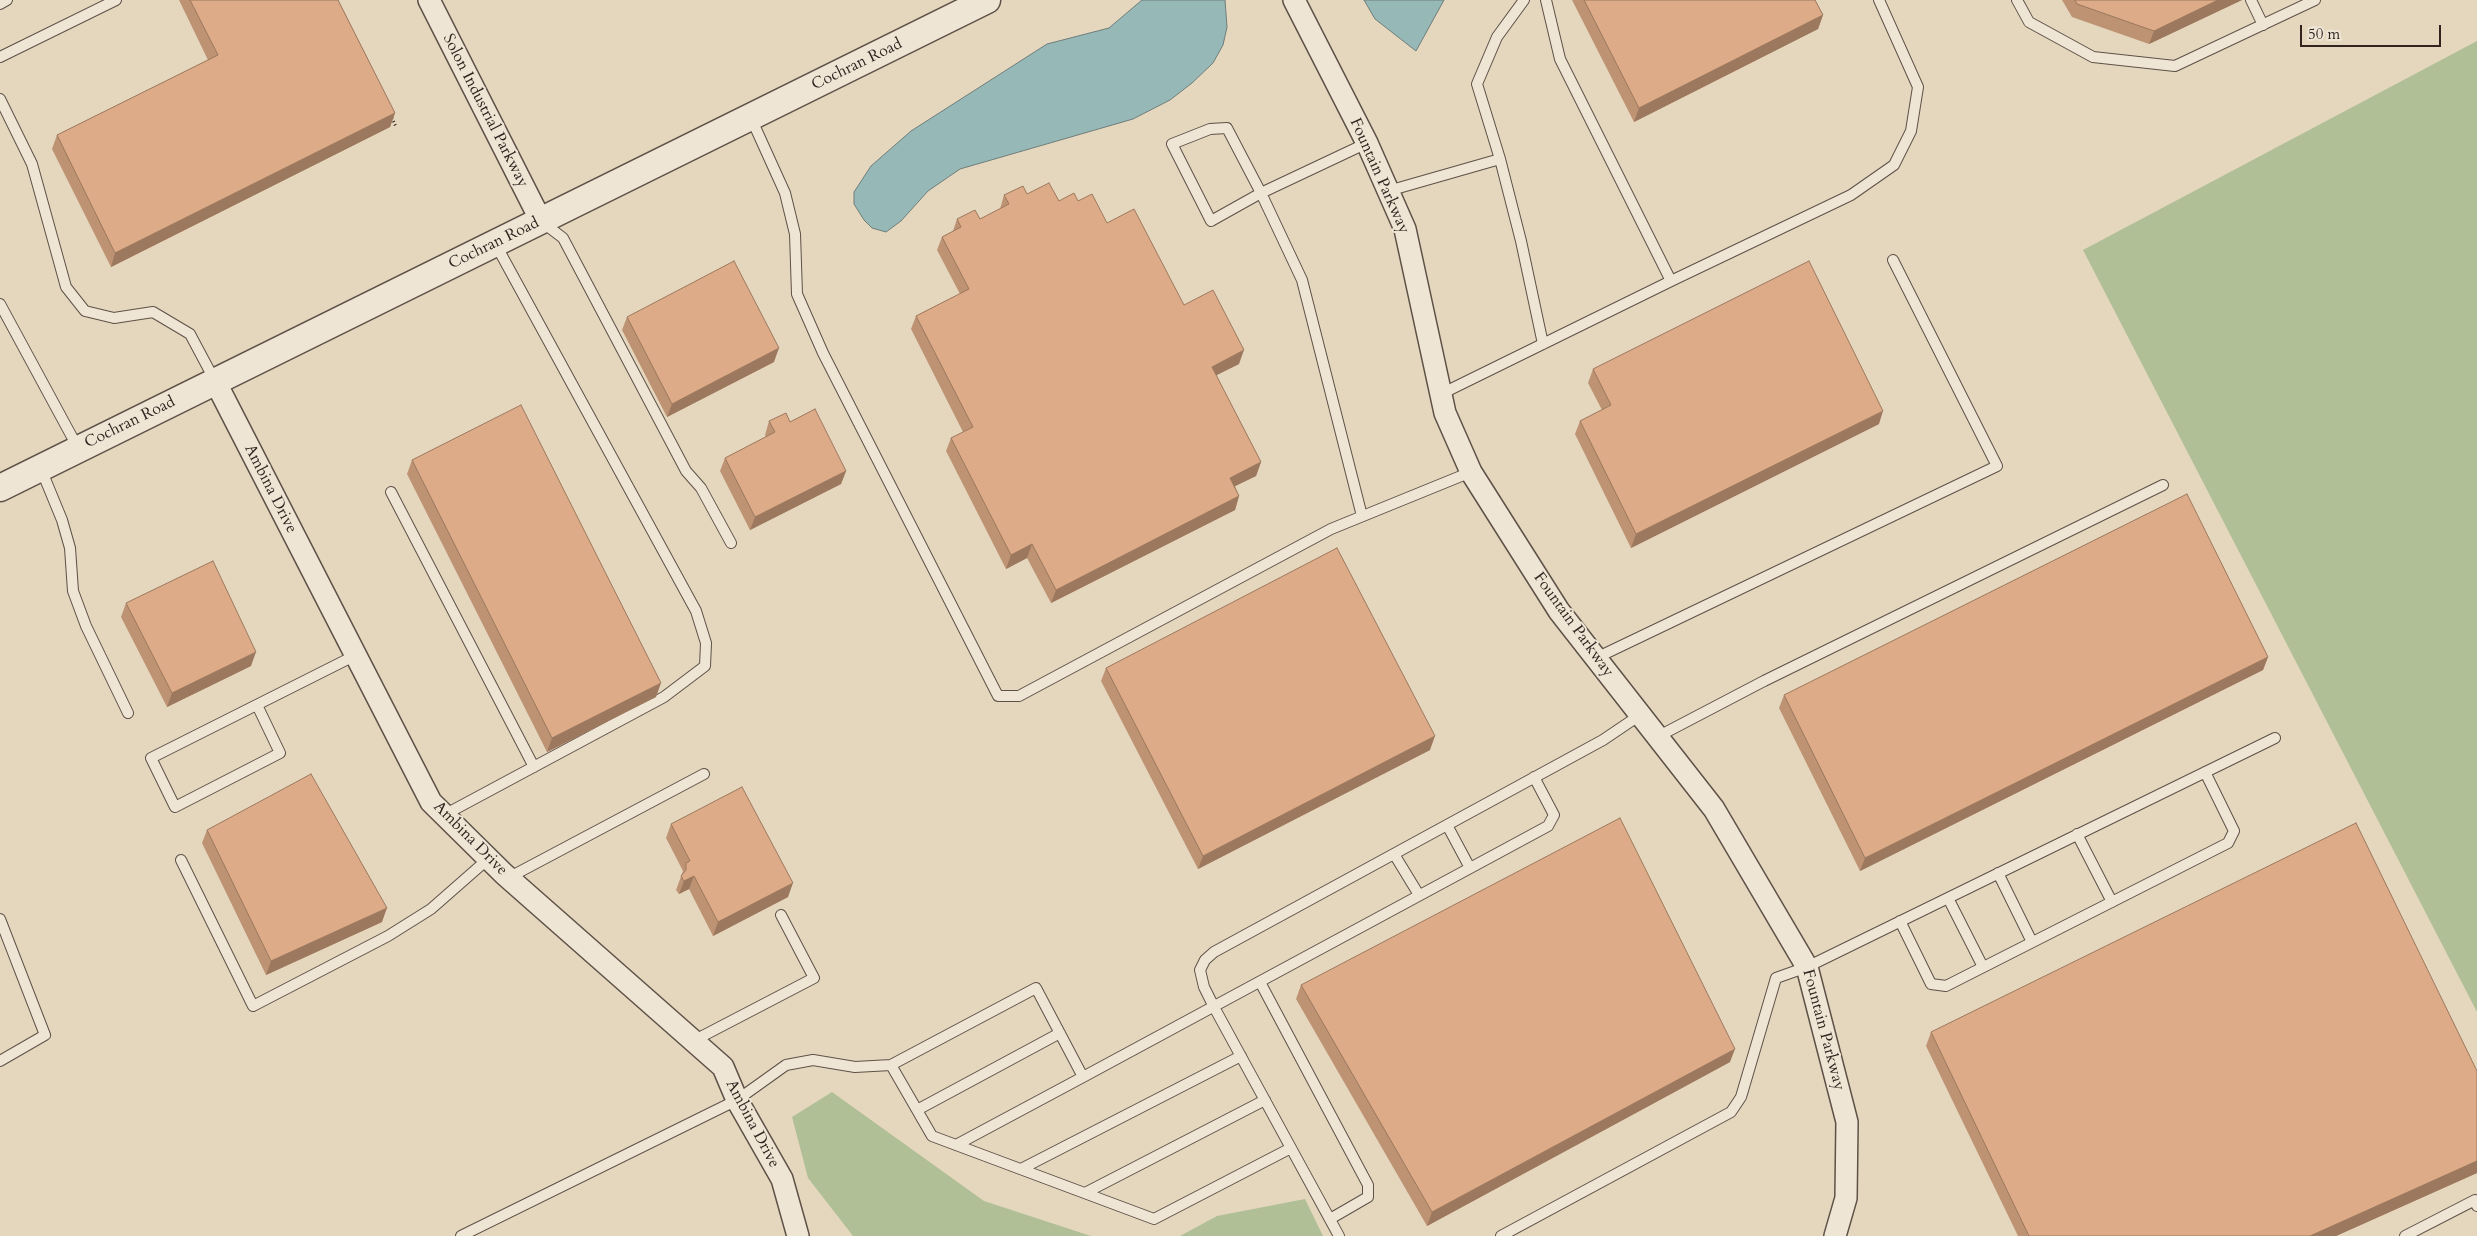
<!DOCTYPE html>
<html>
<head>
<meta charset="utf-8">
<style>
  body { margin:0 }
  #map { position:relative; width:2477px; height:1236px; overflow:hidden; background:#e5d7be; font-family:Cardo,serif }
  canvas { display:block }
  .scale { position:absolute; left:2300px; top:25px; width:141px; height:22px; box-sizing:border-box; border:2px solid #31241f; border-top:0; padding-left:6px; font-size:15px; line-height:18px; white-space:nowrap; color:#31241f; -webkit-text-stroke:4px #eee5d5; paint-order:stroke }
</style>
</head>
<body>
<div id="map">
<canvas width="2477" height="1236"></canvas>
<div class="scale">50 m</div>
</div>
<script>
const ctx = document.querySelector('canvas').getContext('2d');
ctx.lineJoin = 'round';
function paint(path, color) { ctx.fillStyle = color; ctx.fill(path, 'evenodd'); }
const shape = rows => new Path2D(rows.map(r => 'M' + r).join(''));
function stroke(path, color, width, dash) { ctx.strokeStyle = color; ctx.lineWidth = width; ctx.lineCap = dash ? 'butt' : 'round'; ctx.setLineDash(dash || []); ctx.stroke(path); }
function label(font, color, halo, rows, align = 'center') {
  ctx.font = font + ' Cardo,serif'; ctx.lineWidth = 4; ctx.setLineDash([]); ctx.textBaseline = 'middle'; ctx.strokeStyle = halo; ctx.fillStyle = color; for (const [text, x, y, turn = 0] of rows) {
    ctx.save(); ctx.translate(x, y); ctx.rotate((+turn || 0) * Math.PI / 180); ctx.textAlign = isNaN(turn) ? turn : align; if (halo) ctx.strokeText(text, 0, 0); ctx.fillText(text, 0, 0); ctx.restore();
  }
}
paint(shape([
  [2477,41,2477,1012,2083,250],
  [832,1092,984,1201,1091,1236,853,1236,808,1178,792,1117],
  [1305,1199,1323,1236,1180,1236,1217,1216]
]), '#b0bf95');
const water = shape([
  [1142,0,1225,0,1227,27,1223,45,1213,63,1192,83,1170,100,1133,119,960,169,928,191,901,221,886,232,872,228,864,220,854,204,854,192,871,166,911,131,1047,44,1109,28,1142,0],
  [1364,0,1444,0,1416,51,1375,19,1364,0]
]);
paint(water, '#96b8b6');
stroke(water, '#6e7d7a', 1);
const service = shape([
  [2017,0,2029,22,2093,57,2175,66,2315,0],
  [2251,0,2263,25],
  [0,4,7,0],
  [0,57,116,0],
  [0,99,32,164,66,287,85,311,114,318,153,312,190,334,215,381],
  [751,118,785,193,795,234,797,294,823,353,998,696,1019,696,1331,529,1471,472],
  [1500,159,1521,241,1543,344],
  [1388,191,1500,159,1477,84,1497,37,1524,0],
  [542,222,563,238,686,471,701,488,731,543],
  [1671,281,1851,195,1894,165,1911,131,1918,87,1879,0],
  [0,304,78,448],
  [1441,394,1671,281,1560,59,1546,0],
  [41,469,62,520,70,548,73,591,86,626,128,713],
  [391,492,534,767],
  [1362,516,1302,280,1261,193,1227,128,1210,129,1172,144,1211,221,1261,193,1367,143],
  [1596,658,1997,466,1893,260],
  [257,705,280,753,175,807,151,758,356,655],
  [1657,737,1764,681,2163,485],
  [444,815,664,697,705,666,706,643,696,611,496,245],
  [1447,825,1470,868],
  [2077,834,2112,902],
  [1394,854,1419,895],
  [181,860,253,1006,388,936,431,909,488,859],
  [1998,873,2032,942],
  [508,878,704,774],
  [1948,898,1983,967],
  [0,919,45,1035,0,1061],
  [1900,921,1931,984,1946,986,2228,843,2234,831,2205,772],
  [1260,982,1368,1185,1368,1197,1330,1219],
  [693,1041,814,978,781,915],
  [891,1065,1036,988,1083,1077,1548,826,1554,815,1534,777],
  [917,1110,1060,1033],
  [956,1145,1083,1077],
  [1021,1169,1241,1056],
  [1085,1193,1265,1100],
  [461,1236,737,1100,786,1065,813,1060,855,1067,891,1065,932,1136,1154,1219,1291,1148],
  [1339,1236,1214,1007,1204,987,1200,970,1205,960,1214,952,1603,740,1640,715],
  [1501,1236,1731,1112,1741,1097,1776,978,1807,967,2275,738],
  [2405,1236,2475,1200,2477,1206]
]);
const minor = shape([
  [429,0,541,221],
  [1294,0,1367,143,1405,229,1445,413,1471,472,1559,611,1714,809,1807,967,1847,1122,1846,1198,1835,1236],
  [215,381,431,802,504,874,723,1067,737,1100,782,1179,798,1236]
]);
const tertiary = shape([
  [0,488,987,0]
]);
stroke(service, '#5e5147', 12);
stroke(minor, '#5e5147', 24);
stroke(tertiary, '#5e5147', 29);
stroke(shape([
  [392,118,396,127]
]), '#31241f', 3, [1, 2.5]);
stroke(service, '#eee5d5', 10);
stroke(minor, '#eee5d5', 21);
stroke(tertiary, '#eee5d5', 26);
paint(shape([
  [179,0,338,0,395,113,390,127,111,267,52,149,57,135,208,60],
  [1572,0,1815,0,1823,15,1818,29,1634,122],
  [2062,0,2242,0,2149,44,2072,17],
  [1027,194,1059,201,1078,201,1107,223,1239,364,1216,375,1261,462,1256,476,1235,486,1239,496,1235,510,1051,603,1027,558,1006,569,946,451,951,438,963,432,911,329,916,316,960,294,937,250,942,237,953,231,957,219,980,219,1000,209,1004,195],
  [627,317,774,362,667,417,622,330],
  [1593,369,1879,424,1631,548,1575,434,1580,421,1602,410,1588,383],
  [769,421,790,422,846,471,841,484,750,530,720,471,725,458,766,437,765,435],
  [412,460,656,697,547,752,407,474],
  [126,603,251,666,167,707,121,617],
  [2268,657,2263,670,1860,871,1779,708,1784,695],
  [1106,668,1430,750,1198,869,1101,681],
  [671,824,788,897,713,936,689,889,679,894,676,890,683,871,666,838],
  [207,830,382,922,266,975,202,843],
  [1301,985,1730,1062,1427,1226,1296,999],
  [1931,1032,2477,1071,2477,1173,2336,1236,2018,1236,1926,1046]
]), '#be9374');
paint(shape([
  [2218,0,2242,0,2149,44,2154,31],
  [1823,15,1818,29,1634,122,1639,108],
  [395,113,390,127,111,267,115,253],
  [779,348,774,362,667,417,672,404],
  [1244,350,1239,364,1207,380,1212,367],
  [1883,411,1879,424,1631,548,1636,534],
  [1261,462,1256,476,1225,491,1230,478],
  [846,471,841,484,750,530,755,517],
  [1239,496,1235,510,1051,603,1056,590],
  [1032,544,1027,558,1006,569,1011,555],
  [256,652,251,666,167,707,172,693],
  [2268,657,2263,670,1860,871,1865,858],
  [661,683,656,697,547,752,552,738],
  [1435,736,1430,750,1198,869,1203,856],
  [694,876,689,889,679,894,684,881],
  [793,883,788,897,713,936,718,922],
  [387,908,382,922,266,975,271,961],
  [1735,1049,1730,1062,1427,1226,1432,1212],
  [2477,1161,2477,1173,2336,1236,2310,1236]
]), '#9b785e');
const building = shape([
  [190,0,338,0,395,113,115,253,57,135,218,55,190,0],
  [1584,0,1815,0,1823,15,1639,108,1584,0],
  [2075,0,2218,0,2154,31,2077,4,2075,0],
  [1049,183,1059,201,1074,193,1078,201,1092,194,1107,223,1134,209,1184,305,1213,290,1244,350,1212,367,1261,462,1230,478,1239,496,1056,590,1032,544,1011,555,951,438,973,427,916,316,969,289,942,237,961,227,957,219,975,210,980,219,1009,204,1004,195,1023,186,1027,194,1049,183],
  [734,261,779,348,672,404,627,317,734,261],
  [1809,261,1883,411,1636,534,1580,421,1611,405,1593,369,1809,261],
  [521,405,661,683,552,738,412,460,521,405],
  [815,409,846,471,755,517,725,458,775,432,769,421,786,413,790,422,815,409],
  [2187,494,2268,657,1865,858,1784,695,2187,494],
  [1337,548,1435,736,1203,856,1106,668,1337,548],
  [213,561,256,652,172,693,126,603,213,561],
  [311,774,387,908,271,961,207,830,311,774],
  [742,787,793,883,718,922,694,876,684,881,681,876,686,870,686,863,690,861,671,824,742,787],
  [1620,818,1735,1049,1432,1212,1301,985,1620,818],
  [2356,823,2477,1071,2477,1161,2310,1236,2029,1236,1931,1032,2356,823]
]);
paint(building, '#ddab87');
stroke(building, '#9b785e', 1);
label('16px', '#31241f', '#eee5d5', [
  ["Cochran Road",857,65,-26],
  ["Solon Industrial Parkway",485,111,63],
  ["Fountain Parkway",1379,176,66],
  ["Cochran Road",494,244,-26],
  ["Cochran Road",130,423,-26],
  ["Ambina Drive",270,489,63],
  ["Fountain Parkway",1573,625,54],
  ["Ambina Drive",470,839,45],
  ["Fountain Parkway",1823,1030,75],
  ["Ambina Drive",752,1124,62]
]);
</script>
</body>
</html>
